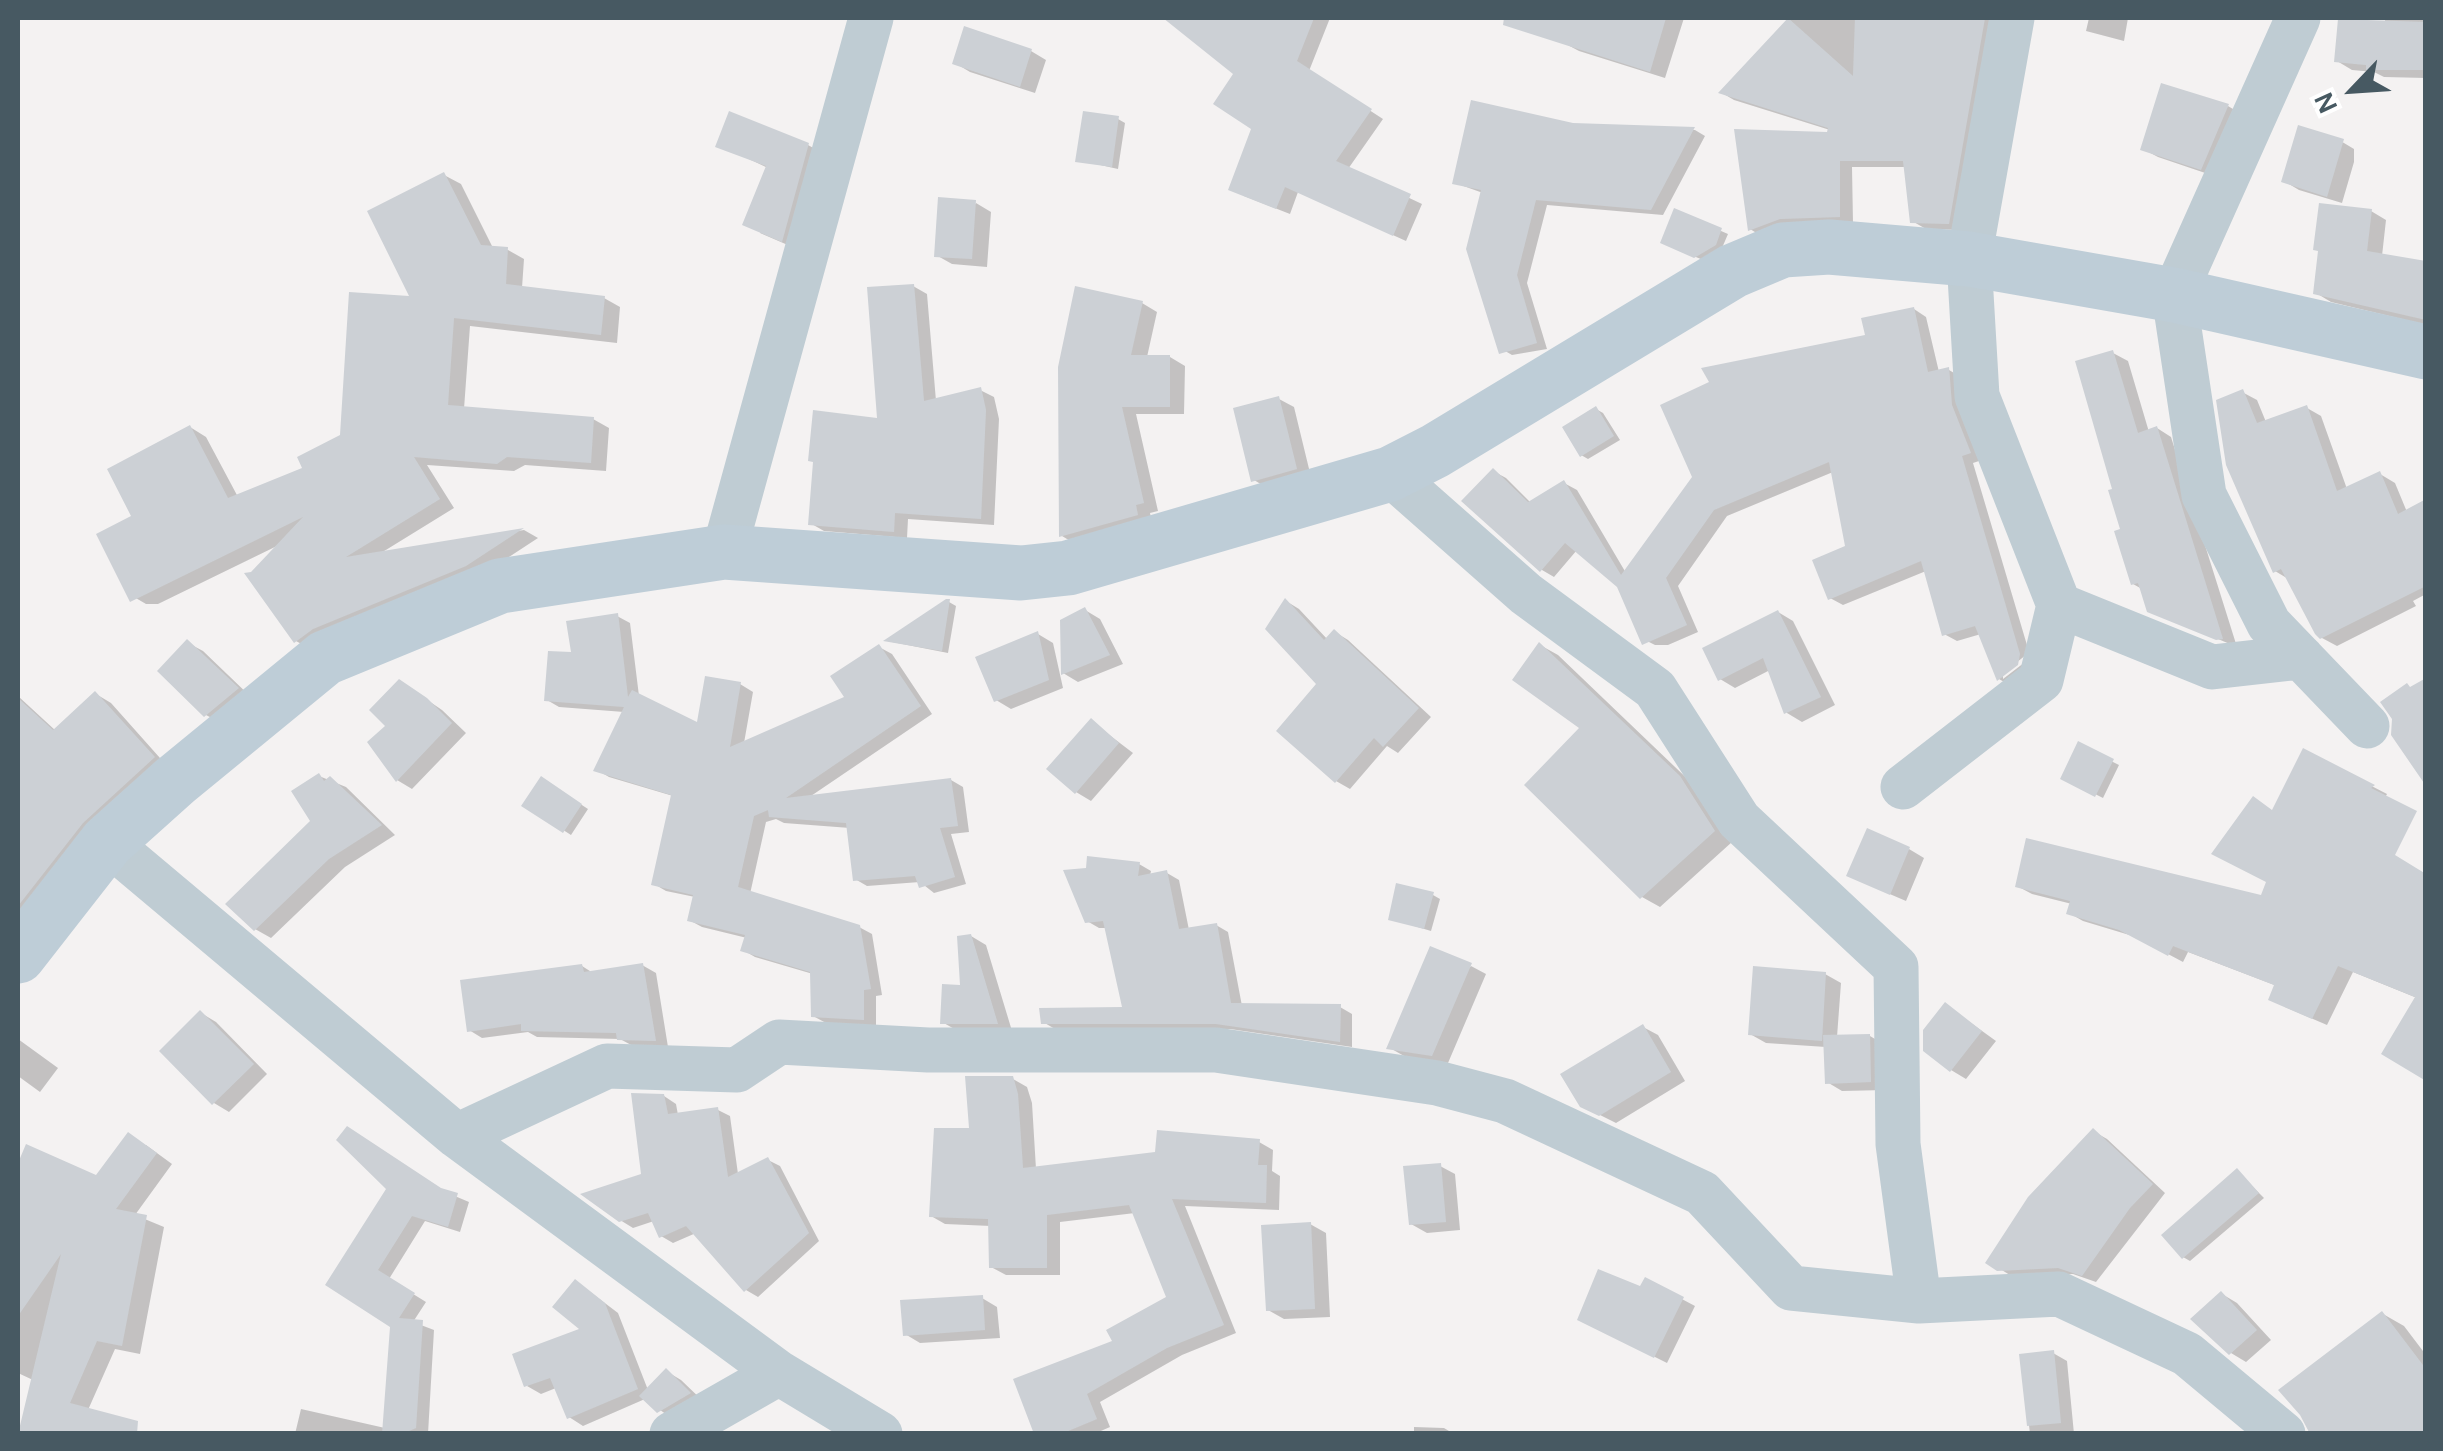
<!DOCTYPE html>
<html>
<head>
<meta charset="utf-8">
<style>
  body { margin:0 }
  #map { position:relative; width:2443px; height:1451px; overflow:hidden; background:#f4f2f2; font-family:Karla,sans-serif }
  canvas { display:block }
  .frame { position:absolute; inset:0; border:20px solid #475962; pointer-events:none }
  .north { position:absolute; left:2303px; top:40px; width:100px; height:100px; -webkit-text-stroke:8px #fff; paint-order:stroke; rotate:245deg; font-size:28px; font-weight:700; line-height:40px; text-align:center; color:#475962 }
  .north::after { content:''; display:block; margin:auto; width:35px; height:45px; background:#475962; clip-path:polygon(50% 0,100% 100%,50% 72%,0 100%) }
</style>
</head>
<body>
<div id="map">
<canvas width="2443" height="1451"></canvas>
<div class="frame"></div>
<div class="north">N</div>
</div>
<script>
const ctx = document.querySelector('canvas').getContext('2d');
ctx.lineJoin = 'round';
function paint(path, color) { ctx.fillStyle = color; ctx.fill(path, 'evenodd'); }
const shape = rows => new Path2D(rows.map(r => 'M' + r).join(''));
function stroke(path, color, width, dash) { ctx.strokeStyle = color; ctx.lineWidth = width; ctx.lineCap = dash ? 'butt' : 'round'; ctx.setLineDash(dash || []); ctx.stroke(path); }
paint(shape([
  [1196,18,1330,18,1309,71,1383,119,1348,169,1422,204,1406,241,1298,192,1290,214,1244,196,1254,128,1236,73,1184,31],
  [1572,18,1684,18,1665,78,1579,51,1564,43],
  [1791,18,2001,18,1961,230,1926,229,1912,221,1906,167,1852,167,1853,223,1763,237,1750,229,1830,135,1830,130,1734,100,1722,93],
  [2089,18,2128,18,2124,41,2086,31],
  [2385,18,2426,18,2426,78,2384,77,2374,72,2352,70,2337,61,2385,27],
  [1031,51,1046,60,1035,93,970,72,955,63],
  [2162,87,2228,106,2243,115,2217,177,2158,157,2143,149],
  [1118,119,1125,123,1118,169,1078,160],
  [1573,125,1695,130,1705,136,1663,215,1547,205,1527,283,1547,349,1512,355,1500,348,1483,193,1455,183],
  [2339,140,2354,149,2354,162,2342,203,2299,190,2284,181],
  [719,145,808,145,824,154,797,249,760,233,768,168],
  [444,175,461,184,493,248,508,250,524,259,522,288,604,298,620,307,617,343,470,326,464,409,593,419,609,428,606,471,525,465,514,471,427,465,454,508,381,553,524,530,538,538,483,574,312,650,296,641,279,545,158,604,146,604,129,594,135,517,190,427,206,437,238,497,306,470,342,437,413,299],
  [976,203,991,212,987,267,952,264,936,255],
  [1675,211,1728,234,1722,248,1703,260,1670,246],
  [2371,211,2386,220,2382,256,2426,264,2426,325,2331,302,2316,293,2321,252],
  [913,286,927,294,936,401,980,390,994,397,999,419,994,525,908,519,907,538,824,531,810,523,880,421],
  [1142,303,1157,312,1147,357,1170,357,1185,366,1184,414,1136,414,1158,511,1150,513,1152,523,1077,545,1062,536],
  [1914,309,1926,317,1939,372,1949,370,1961,377,1982,460,1973,463,2032,662,2011,686,1999,679,1981,634,1957,641,1944,634,1926,571,1843,605,1830,598,1848,548,1833,472,1727,516,1678,586,1698,632,1668,645,1655,645,1641,638,1619,586,1577,550,1554,577,1542,570,1493,471,1506,478,1531,503,1564,483,1577,490,1626,573,1868,337],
  [2026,655,2029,659,2003,679,2003,673],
  [2113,353,2128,361,2149,432,2157,428,2171,437,2237,647,2149,610,2142,589,2133,584,2115,491],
  [2242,392,2257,400,2266,422,2307,408,2321,416,2347,489,2380,474,2395,483,2407,512,2426,502,2426,594,2413,601,2416,606,2337,646,2322,638,2290,580,2275,571],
  [1279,399,1294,407,1311,477,1269,489,1254,480],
  [1596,409,1603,413,1620,440,1588,459,1581,455],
  [1286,601,1299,609,1328,640,1335,632,1348,640,1431,717,1398,753,1387,746,1350,789,1336,781,1320,684],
  [949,602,956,606,948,653,887,641],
  [1085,610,1100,619,1123,664,1078,682,1063,673],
  [1778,612,1793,621,1835,705,1802,722,1787,713,1770,670,1735,688,1720,679],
  [617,616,630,623,639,696,699,725,740,684,753,692,744,743,848,698,879,647,892,654,932,714,808,798,951,780,963,787,969,832,951,834,966,884,934,893,920,882,867,886,855,879,850,828,784,823,776,819,766,822,750,894,859,927,872,934,882,995,876,996,876,1026,826,1023,813,1016,813,974,755,957,743,950,747,938,702,927,689,920,695,897,666,891,654,884,673,796,609,777,597,770,624,712,559,707,547,700,574,655],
  [1038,634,1053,643,1063,688,1011,709,996,700],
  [188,643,203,651,252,698,221,723,206,715],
  [1540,645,1558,655,1698,789,1732,842,1660,907,1642,897,1583,728],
  [414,691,442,710,466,733,412,789,397,780,389,726],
  [96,694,111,703,168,767,18,934,18,696,56,731],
  [1091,721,1133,753,1091,801,1076,792],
  [2079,745,2119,765,2103,798,2063,778],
  [2304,751,2387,794,2362,840,2417,998,2353,972,2327,1025,2285,1007,2277,986,2188,952,2183,962,2136,937,2083,921,2069,913,2072,904,2032,894,2017,886,2263,898,2269,881,2274,813],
  [319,776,346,787,395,835,345,867,271,938,255,929,313,822],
  [542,779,588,809,571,835,524,805],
  [1909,849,1924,858,1906,901,1864,883],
  [1139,864,1151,871,1150,876,1167,873,1179,880,1189,930,1216,925,1228,932,1242,1006,1340,1007,1352,1014,1352,1047,1230,1029,1055,1029,1043,1022,1125,1009,1107,928,1099,928,1087,921],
  [1433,895,1440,899,1431,931,1391,919],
  [971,936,986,945,1012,1031,958,1031,942,1022,963,988],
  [642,965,656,973,668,1047,633,1046,620,1039,537,1037,528,1032,482,1038,469,1030,582,966,593,973],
  [1471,966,1486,974,1448,1063,1404,1056,1390,1048],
  [1825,974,1841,983,1837,1037,1870,1036,1885,1045,1886,1090,1842,1091,1827,1082,1826,1047,1766,1043,1750,1034],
  [1946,1005,1996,1041,1966,1079,1951,1070],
  [201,1013,216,1022,267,1074,229,1112,214,1103],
  [1643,1027,1658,1035,1685,1081,1616,1123,1598,1114],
  [18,1039,58,1068,40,1092,18,1076],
  [1013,1079,1027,1087,1032,1103,1036,1169,1259,1142,1273,1150,1272,1171,1280,1176,1279,1210,1185,1206,1236,1333,1182,1355,1100,1402,1110,1427,1094,1434,1037,1434,1115,1342,1169,1298,1135,1213,1060,1222,1060,1275,1006,1275,991,1267,991,1226,945,1224,931,1216,971,1131],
  [664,1096,676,1104,678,1115,718,1110,730,1116,738,1174,768,1160,780,1166,819,1241,758,1297,746,1290,696,1233,673,1243,661,1236,654,1221,633,1228,620,1220,644,1176],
  [2093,1131,2107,1139,2165,1193,2096,1282,2073,1274,2013,1277,1989,1262],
  [146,1145,172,1164,135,1215,164,1227,140,1354,115,1349,88,1410,20,1434,33,1380,18,1373,18,1169,27,1147,97,1178],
  [1440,1166,1455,1174,1460,1230,1427,1233,1411,1224],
  [2237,1171,2264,1198,2190,1261,2183,1257],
  [390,1189,443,1191,469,1202,460,1232,425,1221,389,1279,426,1302,413,1322,434,1330,428,1434,295,1434,301,1409,385,1428,392,1325,329,1285],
  [1310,1224,1326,1233,1330,1317,1284,1319,1268,1310],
  [1646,1280,1695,1306,1667,1363,1593,1326,1641,1289],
  [589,1291,618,1313,648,1390,666,1371,681,1380,704,1402,674,1420,645,1399,583,1426,569,1417,556,1388,541,1394,527,1386,584,1330],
  [2222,1294,2237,1303,2271,1340,2246,1362,2231,1353],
  [982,1298,997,1307,1000,1338,920,1343,905,1334],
  [2383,1314,2404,1326,2426,1355,2426,1434],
  [2053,1353,2067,1361,2074,1434,2030,1434,2021,1356],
  [1414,1427,1444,1428,1454,1434,1414,1434]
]), '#0003');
paint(shape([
  [1163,18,1314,18,1297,61,1372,109,1336,161,1411,194,1393,236,1285,187,1276,209,1228,190,1251,129,1213,104,1233,74],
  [1504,18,1666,18,1650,72,1503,25],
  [1788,18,1853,76,1855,18,1985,18,1949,224,1910,223,1903,161,1840,161,1840,217,1780,219,1748,231,1734,129,1827,132,1828,128,1718,93],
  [2338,19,2426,22,2426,70,2366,70,2366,65,2334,62],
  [964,26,1032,49,1020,87,952,64],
  [2161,83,2229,104,2201,170,2140,150],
  [1471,100,1573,123,1695,127,1651,210,1536,200,1517,275,1537,343,1499,354,1466,249,1481,190,1452,184],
  [729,111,809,143,782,242,742,225,766,166,715,147],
  [1083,111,1119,116,1112,167,1075,162],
  [2298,125,2344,139,2327,197,2281,182],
  [444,172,481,245,508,247,506,284,605,296,601,335,454,318,448,405,594,417,591,463,507,457,497,464,414,457,440,499,346,557,524,528,466,566,313,629,294,643,244,573,251,572,303,517,130,602,96,534,131,516,107,469,190,425,228,498,302,468,297,457,340,435,349,292,409,296,367,211],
  [938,197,976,200,972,259,934,257],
  [2319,203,2372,209,2367,251,2426,261,2426,320,2313,294,2318,251,2313,250],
  [1674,208,1722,228,1716,245,1694,258,1660,243],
  [914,284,924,401,981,387,986,410,981,519,895,513,894,532,808,525,813,462,808,461,813,410,877,418,867,287],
  [1075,286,1143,301,1131,355,1170,355,1170,407,1122,407,1144,503,1136,505,1138,515,1059,537,1058,367],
  [1914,307,1928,372,1949,367,1952,405,1971,453,1962,456,2020,654,2018,665,1997,681,1975,626,1942,636,1921,561,1828,600,1812,560,1845,546,1829,462,1714,510,1666,578,1687,625,1642,645,1617,587,1565,543,1540,572,1461,501,1493,468,1528,502,1564,480,1621,575,1692,477,1660,405,1709,382,1701,368,1865,335,1861,318],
  [2113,350,2138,433,2157,426,2223,639,2216,640,2147,612,2138,583,2131,585,2114,531,2120,529,2108,490,2112,489,2075,361],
  [2243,389,2257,423,2307,405,2337,491,2380,471,2398,514,2426,499,2426,586,2320,639,2315,634,2281,569,2273,573,2226,465,2216,400],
  [1279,396,1297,469,1251,482,1233,408],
  [1596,406,1614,436,1580,457,1562,427],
  [1285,598,1324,640,1334,629,1419,708,1383,747,1374,738,1335,783,1276,731,1316,684,1265,629],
  [946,599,950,599,942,651,883,641],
  [1085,607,1110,655,1061,675,1060,620],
  [1778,610,1821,697,1784,714,1763,658,1718,681,1702,648],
  [618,613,628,697,632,690,697,722,705,676,741,682,730,747,844,697,830,676,879,644,921,706,786,798,951,778,958,826,940,828,955,877,919,888,915,876,853,881,846,823,769,817,768,810,754,816,738,887,860,925,871,989,864,990,864,1020,811,1017,810,972,740,951,745,935,687,921,693,895,651,885,671,795,593,771,624,707,544,701,548,651,571,652,566,621],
  [1038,631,1049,680,994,702,975,657],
  [187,639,239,688,204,717,157,671],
  [1539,642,1680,776,1715,831,1640,899,1524,785,1579,728,1512,680],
  [2426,678,2426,786,2391,735,2392,719,2380,702,2407,683,2410,687],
  [399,679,427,698,452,723,396,782,367,742,385,726,369,710],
  [95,691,155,757,83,823,18,906,18,698,53,730],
  [1091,718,1119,743,1075,794,1046,769],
  [2078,741,2114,759,2095,797,2060,779],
  [2303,748,2375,785,2371,788,2417,811,2395,855,2426,874,2426,1081,2381,1054,2415,997,2338,966,2312,1019,2268,1000,2274,985,2173,946,2168,956,2119,930,2066,914,2070,901,2015,887,2026,838,2261,895,2266,882,2211,854,2253,796,2272,810],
  [319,773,324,781,330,776,382,825,329,859,254,931,225,904,310,821,291,791],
  [541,776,582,804,563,833,521,806],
  [1867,828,1910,847,1890,895,1846,876],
  [1087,856,1140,862,1138,876,1167,870,1179,929,1217,923,1231,1003,1341,1004,1340,1042,1216,1024,1041,1024,1039,1008,1122,1007,1103,921,1085,923,1063,870,1086,868],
  [1396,883,1434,892,1424,929,1388,920],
  [971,934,998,1024,940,1024,942,984,960,985,957,936],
  [1430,946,1472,963,1432,1056,1386,1049],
  [643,963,656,1041,617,1040,616,1033,521,1031,521,1024,467,1032,460,980,582,964,584,972],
  [1753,966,1826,972,1822,1041,1748,1035],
  [1945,1002,1982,1031,1950,1072,1923,1051,1923,1030],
  [200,1010,254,1064,212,1105,159,1051],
  [1643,1024,1671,1072,1599,1116,1580,1107,1560,1074],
  [1870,1034,1871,1082,1825,1084,1823,1035],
  [965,1076,1013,1076,1018,1094,1023,1168,1155,1152,1157,1130,1260,1139,1258,1165,1267,1165,1266,1203,1172,1199,1224,1325,1167,1348,1087,1394,1097,1419,1061,1434,1034,1434,1013,1379,1112,1341,1106,1330,1166,1297,1129,1205,1047,1215,1047,1268,989,1268,988,1219,929,1217,934,1128,969,1128],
  [631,1093,664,1094,668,1114,718,1107,728,1177,768,1157,809,1233,744,1292,686,1226,659,1238,648,1213,619,1222,580,1194,641,1174],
  [347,1126,441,1188,458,1193,448,1227,412,1216,378,1270,415,1293,399,1318,423,1320,416,1428,402,1434,382,1434,390,1327,325,1285,386,1189,336,1140],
  [2093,1128,2153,1184,2130,1208,2082,1276,2058,1268,1997,1271,1985,1263,2028,1197],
  [128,1132,157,1153,116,1209,147,1215,122,1346,97,1341,70,1403,138,1421,137,1434,18,1434,61,1254,18,1316,18,1163,26,1144,96,1175],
  [1441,1163,1446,1222,1409,1225,1403,1166],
  [2237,1168,2259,1193,2182,1259,2161,1235],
  [1311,1222,1315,1309,1266,1311,1261,1225],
  [1598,1269,1640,1286,1645,1277,1684,1297,1654,1358,1577,1320],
  [575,1279,605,1303,638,1389,567,1419,550,1378,524,1387,512,1354,579,1329,552,1307],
  [2221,1291,2257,1330,2229,1355,2190,1319],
  [983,1295,985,1330,903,1336,900,1300],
  [2382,1311,2426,1369,2426,1434,2310,1434,2300,1415,2278,1390],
  [2054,1350,2061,1423,2027,1426,2019,1354],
  [666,1368,691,1393,657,1413,639,1396]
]), '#ccd0d5');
stroke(shape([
  [2012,18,1969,259,1977,396,2059,605,2212,667,2301,657],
  [2298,18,2174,295,2204,495,2269,624,2367,726],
  [1390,474,1526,594,1655,689,1739,820,1896,967,1898,1144,1919,1301,2059,1294,2187,1354,2283,1434],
  [724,552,871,18],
  [1903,787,2041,680,2059,605],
  [107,842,457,1136,779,1373,880,1434],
  [457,1136,607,1066,737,1070,779,1042,928,1050,1216,1050,1437,1083,1505,1101,1702,1193,1791,1288,1919,1301],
  [672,1434,779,1373]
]), '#bfccd3', 45);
stroke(shape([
  [18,956,107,842,175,781,325,658,500,586,724,552,1021,573,1068,568,1390,474,1435,451,1733,271,1783,250,1829,247,1969,259,2174,295,2426,352]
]), '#becdd7', 55);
</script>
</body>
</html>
